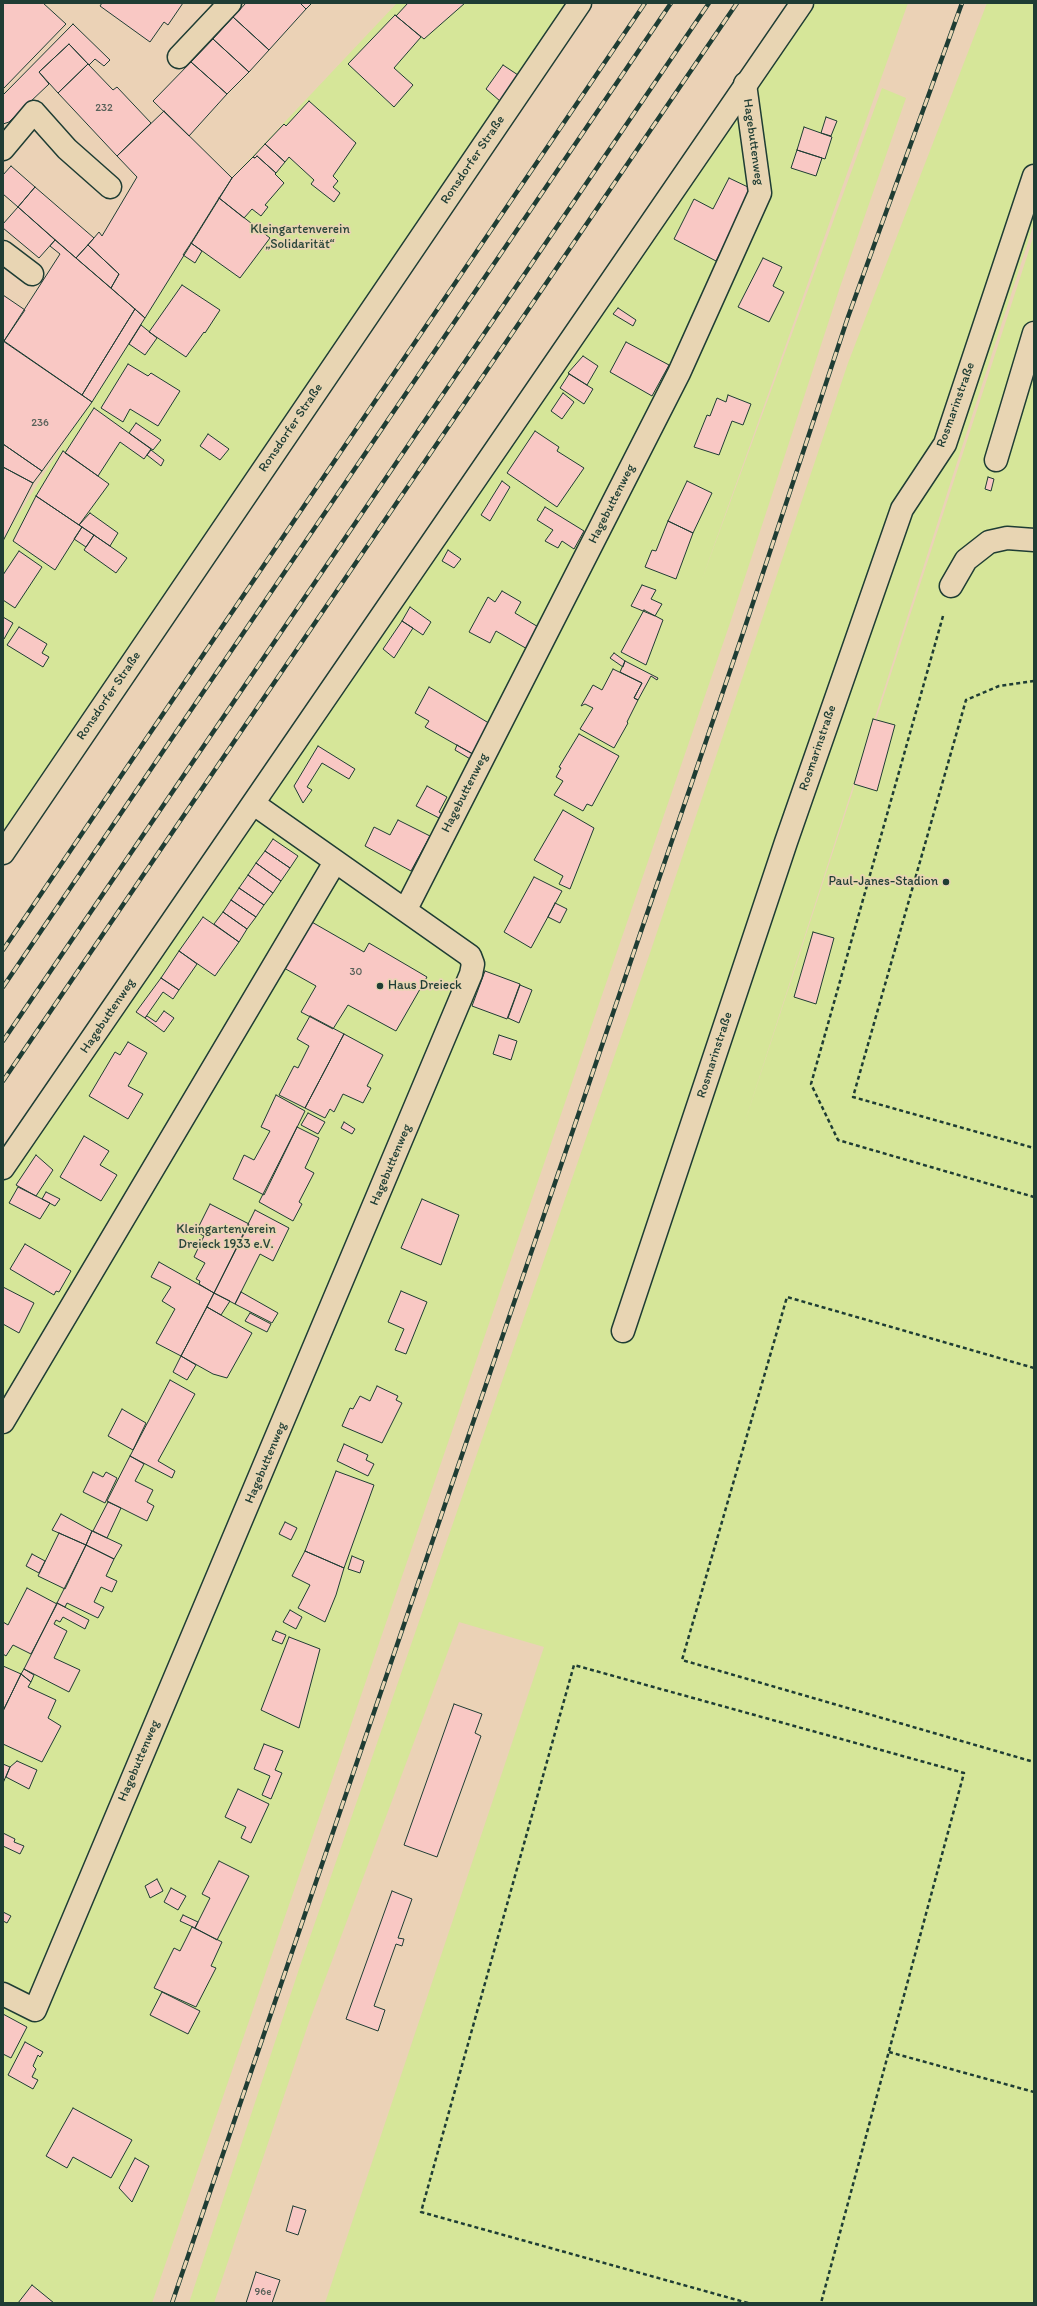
<!DOCTYPE html>
<html>
<head>
<meta charset="utf-8">
<style>
  body { margin:0 }
  #map { position:relative; width:1037px; height:2306px; overflow:hidden; background:#ebd2b6; font-family:Itim,sans-serif }
  canvas { display:block }
  .frame { position:absolute; inset:0; border:4px solid #1f3d34; pointer-events:none }
</style>
</head>
<body>
<div id="map">
<canvas width="1037" height="2306"></canvas>
<div class="frame"></div>
</div>
<script>
const ctx = document.querySelector('canvas').getContext('2d');
ctx.lineJoin = 'round';
function paint(path, color) { ctx.fillStyle = color; ctx.fill(path, 'evenodd'); }
const shape = rows => new Path2D(rows.map(r => 'M' + r).join(''));
function stroke(path, color, width, dash) { ctx.strokeStyle = color; ctx.lineWidth = width; ctx.lineCap = dash ? 'butt' : 'round'; ctx.setLineDash(dash || []); ctx.stroke(path); }
function label(font, color, halo, rows, align = 'center') {
  ctx.font = font + ' Itim,sans-serif'; ctx.lineWidth = 3.5; ctx.setLineDash([]); ctx.textBaseline = 'middle'; ctx.strokeStyle = halo; ctx.fillStyle = color; for (const [text, x, y, turn = 0] of rows) {
    ctx.save(); ctx.translate(x, y); ctx.rotate((+turn || 0) * Math.PI / 180); ctx.textAlign = isNaN(turn) ? turn : align; if (halo) ctx.strokeText(text, 0, 0); ctx.fillText(text, 0, 0); ctx.restore();
  }
}
paint(shape([
  [397,3,569,3,3,862,3,539,230,180],
  [803,3,908,3,701,582,882,88,906,98,840,287,729,626,152,2303,3,2303,3,1168],
  [987,3,1034,3,1034,223,742,1131,1034,235,1034,2303,325,2303,544,1647,459,1622,309,2022,214,2303,189,2303,300,1966,650,953,848,363]
]), '#d6e699');
const building = shape([
  [3,3,43,3,66,24,3,89,3,3],
  [102,3,183,3,168,25,164,22,150,42,100,6,102,3],
  [246,3,300,3,306,9,269,50,233,17,246,3],
  [300,3,312,3,306,9,300,3],
  [408,3,465,3,424,39,396,16,408,3],
  [395,15,421,37,394,68,413,85,394,107,348,64,395,15],
  [233,17,269,50,249,72,213,39,233,17],
  [73,24,110,60,104,66,95,59,89,65,69,44,39,72,49,84,9,122,3,124,3,95,73,24],
  [213,39,249,72,227,94,191,62,213,39],
  [69,44,88,64,58,93,39,72,69,44],
  [191,62,227,94,189,136,153,101,191,62],
  [88,64,113,90,117,87,151,123,117,156,58,93,88,64],
  [503,65,518,75,500,101,486,89,503,65],
  [309,101,356,143,333,176,338,181,333,187,340,193,334,202,311,184,314,180,289,157,285,162,265,144,284,124,286,126,309,101],
  [164,111,232,178,145,318,111,288,119,274,88,245,99,232,102,236,137,177,117,156,164,111],
  [826,117,837,121,831,136,821,133,826,117],
  [804,127,832,137,825,159,797,150,804,127],
  [265,144,285,162,276,173,257,156,255,158,253,157,265,144],
  [797,150,822,158,816,176,791,168,797,150],
  [257,156,276,173,275,174,284,183,265,205,268,207,261,216,252,209,244,218,219,198,232,178,253,157,255,158,257,156],
  [11,166,35,187,18,207,3,194,3,175,11,166],
  [729,178,750,188,750,194,716,261,674,239,694,199,713,209,729,178],
  [35,187,94,238,76,258,18,207,35,187],
  [219,198,270,238,240,278,191,243,219,198],
  [18,207,55,240,39,258,3,228,3,224,18,207],
  [55,240,135,309,82,395,4,341,60,254,50,246,55,240],
  [191,243,202,251,195,263,183,255,191,243],
  [88,245,119,274,111,288,76,258,88,245],
  [763,258,782,267,773,286,784,292,769,322,738,307,763,258],
  [182,285,220,310,205,333,204,332,186,357,149,332,182,285],
  [3,295,25,310,4,341,3,341,3,295],
  [618,308,636,320,633,326,613,314,618,308],
  [135,309,145,318,92,402,82,395,135,309],
  [141,325,157,338,145,355,129,344,141,325],
  [3,341,92,402,42,471,3,444,3,341],
  [626,342,669,365,652,396,610,372,626,342],
  [583,356,598,366,587,385,568,373,583,356],
  [128,364,148,376,151,373,180,391,158,426,130,409,123,422,101,408,128,364],
  [569,374,593,389,584,404,560,388,569,374],
  [563,393,574,402,562,419,551,411,563,393],
  [728,395,751,404,743,425,732,421,719,455,694,447,707,415,710,416,717,398,726,402,728,395],
  [94,408,151,449,144,459,120,442,98,476,65,453,94,408],
  [136,423,161,440,153,450,129,433,136,423],
  [535,431,559,447,557,451,584,468,557,507,507,473,535,431],
  [208,434,229,449,220,460,200,446,208,434],
  [3,444,42,471,33,483,3,467,3,444],
  [151,450,164,460,161,466,147,455,151,450],
  [63,451,109,484,79,525,36,496,63,451],
  [3,467,33,483,3,541,3,467],
  [988,477,994,479,991,491,985,489,988,477],
  [502,481,510,487,490,521,481,515,502,481],
  [687,481,712,493,693,533,668,521,687,481],
  [36,496,82,527,55,570,13,541,36,496],
  [545,507,584,531,574,549,562,541,558,548,545,541,553,530,537,520,545,507],
  [90,513,118,533,110,546,79,525,90,513],
  [668,521,693,533,676,579,645,567,652,550,656,551,668,521],
  [82,527,94,535,86,547,74,539,82,527],
  [94,535,127,558,116,573,84,550,94,535],
  [448,550,461,559,454,568,442,561,448,550],
  [19,551,42,567,15,608,3,600,3,575,19,551],
  [642,585,656,590,651,599,662,604,655,616,631,606,642,585],
  [502,591,521,602,515,613,540,628,529,650,496,631,490,643,469,632,488,597,495,602,502,591],
  [410,607,431,622,423,635,402,621,410,607],
  [644,610,663,620,646,665,621,652,644,610],
  [3,617,13,623,4,639,3,638,3,617],
  [402,621,413,628,394,658,383,649,402,621],
  [19,627,47,644,42,653,49,657,43,667,7,645,19,627],
  [614,653,625,661,623,667,610,658,614,653],
  [625,661,658,678,657,680,651,676,638,700,634,698,642,683,620,672,625,661],
  [613,669,642,683,634,698,638,700,627,722,628,723,614,748,580,729,593,708,585,704,581,706,593,685,602,690,613,669],
  [429,687,492,725,476,756,425,727,429,721,415,713,429,687],
  [873,719,895,725,877,791,854,784,873,719],
  [579,734,619,756,592,806,587,804,583,811,554,795,563,781,556,777,561,768,559,767,579,734],
  [457,745,475,755,472,760,455,750,457,745],
  [318,746,355,769,349,779,322,763,307,787,312,790,303,803,294,786,318,746],
  [427,786,447,797,439,812,444,815,441,819,416,806,427,786],
  [563,810,594,828,570,889,559,884,563,876,534,860,563,810],
  [398,820,430,836,411,871,365,846,374,827,390,835,398,820],
  [273,839,298,856,290,868,265,851,273,839],
  [265,851,290,868,281,881,256,863,265,851],
  [256,863,281,881,273,893,248,875,256,863],
  [248,875,273,893,264,905,239,888,248,875],
  [534,877,562,891,531,948,504,932,534,877],
  [239,888,264,905,256,917,231,900,239,888],
  [231,900,256,917,247,929,223,912,231,900],
  [555,903,567,909,560,923,548,917,555,903],
  [223,912,247,929,239,942,214,924,223,912],
  [203,917,239,942,215,976,179,951,203,917],
  [310,921,364,952,369,943,427,977,396,1031,348,1005,333,1029,301,1012,316,986,284,968,310,921],
  [813,932,834,938,816,1004,794,997,813,932],
  [179,951,197,964,179,990,161,978,179,951],
  [485,971,520,984,507,1019,472,1006,485,971],
  [161,978,179,990,173,999,163,992,145,1018,136,1012,161,978],
  [520,985,532,990,519,1023,508,1018,520,985],
  [164,1011,174,1018,164,1032,145,1018,147,1016,156,1022,164,1011],
  [310,1016,344,1034,305,1108,279,1095,294,1066,298,1068,309,1046,297,1039,310,1016],
  [344,1034,383,1055,367,1086,371,1088,363,1103,343,1094,334,1112,330,1109,325,1118,305,1108,344,1034],
  [499,1035,517,1041,511,1060,493,1054,499,1035],
  [128,1042,147,1053,128,1086,143,1094,128,1119,89,1096,115,1052,120,1055,128,1042],
  [276,1095,305,1111,264,1195,233,1179,244,1155,254,1160,270,1131,261,1127,276,1095],
  [308,1113,325,1122,318,1134,301,1125,308,1113],
  [344,1122,355,1129,352,1134,341,1128,344,1122],
  [297,1127,319,1138,305,1168,314,1173,299,1202,302,1204,293,1221,259,1202,297,1127],
  [84,1136,109,1151,100,1165,117,1175,101,1201,60,1177,84,1136],
  [36,1155,53,1170,36,1196,16,1185,36,1155],
  [18,1187,50,1203,40,1219,9,1203,18,1187],
  [46,1192,60,1199,55,1206,42,1199,46,1192],
  [422,1199,459,1215,441,1265,401,1248,422,1199],
  [210,1204,249,1224,214,1293,199,1284,200,1281,196,1279,205,1263,194,1257,204,1236,196,1232,210,1204],
  [255,1210,289,1228,273,1261,260,1254,235,1304,214,1293,255,1210],
  [25,1244,71,1271,59,1292,56,1291,54,1295,10,1269,25,1244],
  [159,1262,214,1293,181,1356,156,1343,175,1309,162,1301,171,1287,151,1277,159,1262],
  [3,1287,34,1303,19,1333,3,1324,3,1287],
  [401,1291,427,1302,406,1354,395,1350,404,1329,388,1322,401,1291],
  [241,1292,278,1313,272,1323,235,1304,241,1292],
  [214,1293,230,1301,221,1315,207,1307,214,1293],
  [207,1307,252,1333,227,1378,213,1374,181,1356,207,1307],
  [250,1313,271,1324,267,1332,245,1321,250,1313],
  [181,1356,196,1365,187,1380,173,1372,181,1356],
  [170,1380,195,1394,158,1461,175,1471,172,1478,130,1456,170,1380],
  [377,1386,398,1396,396,1400,402,1403,382,1443,342,1426,350,1408,353,1409,360,1396,370,1401,377,1386],
  [122,1409,146,1423,133,1450,108,1436,122,1409],
  [344,1444,368,1455,366,1460,374,1464,368,1476,337,1461,344,1444],
  [130,1456,144,1464,135,1481,153,1490,147,1502,154,1506,147,1521,107,1501,130,1456],
  [336,1471,374,1485,344,1568,305,1551,336,1471],
  [93,1472,103,1477,106,1472,117,1478,105,1503,83,1492,93,1472],
  [108,1502,121,1508,107,1538,93,1531,108,1502],
  [61,1514,92,1531,86,1545,52,1530,61,1514],
  [285,1522,297,1528,291,1540,279,1534,285,1522],
  [92,1531,122,1545,114,1559,86,1545,92,1531],
  [59,1533,86,1545,65,1589,38,1576,59,1533],
  [86,1545,114,1559,106,1576,117,1581,112,1592,101,1587,94,1602,104,1607,98,1618,67,1603,65,1607,57,1603,86,1545],
  [305,1551,344,1568,336,1595,325,1622,298,1608,310,1585,292,1576,305,1551],
  [32,1554,45,1561,39,1573,26,1566,32,1554],
  [352,1556,364,1561,360,1573,348,1569,352,1556],
  [27,1588,57,1604,31,1654,13,1645,6,1656,3,1654,3,1622,8,1625,27,1588],
  [57,1603,89,1620,85,1629,63,1617,60,1622,56,1620,54,1624,67,1631,54,1658,80,1670,69,1692,24,1669,57,1603],
  [290,1610,302,1617,296,1629,283,1622,290,1610],
  [276,1631,286,1635,282,1644,272,1640,276,1631],
  [289,1637,320,1649,299,1728,261,1710,289,1637],
  [3,1666,21,1674,3,1711,3,1666],
  [24,1669,34,1675,31,1682,21,1674,24,1669],
  [21,1674,31,1682,28,1687,56,1700,48,1718,61,1726,42,1762,3,1744,3,1711,21,1674],
  [454,1704,482,1714,475,1733,481,1736,437,1857,404,1845,454,1704],
  [264,1744,283,1751,275,1770,282,1773,271,1799,262,1795,270,1776,254,1769,264,1744],
  [17,1761,37,1770,29,1789,6,1777,10,1767,17,1761],
  [3,1764,10,1767,3,1783,3,1764],
  [238,1789,269,1804,251,1843,241,1838,246,1827,225,1817,238,1789],
  [3,1833,15,1839,14,1842,24,1846,20,1854,3,1846,3,1833],
  [219,1861,249,1876,217,1940,195,1928,210,1898,202,1894,219,1861],
  [157,1879,163,1891,150,1898,145,1886,157,1879],
  [171,1888,186,1896,178,1910,164,1902,171,1888],
  [392,1891,412,1899,398,1938,404,1939,402,1946,396,1944,374,2006,385,2010,378,2031,346,2019,392,1891],
  [3,1912,11,1916,7,1923,3,1921,3,1912],
  [183,1915,198,1922,195,1928,180,1921,183,1915],
  [192,1927,222,1942,211,1966,216,1968,196,2007,154,1988,174,1948,180,1951,192,1927],
  [162,1992,200,2011,188,2034,150,2015,162,1992],
  [3,2014,27,2027,11,2058,3,2054,3,2014],
  [25,2042,43,2052,40,2057,38,2055,33,2066,36,2069,32,2077,38,2080,33,2089,8,2075,25,2042],
  [73,2108,132,2140,111,2178,73,2157,67,2168,46,2156,73,2108],
  [135,2158,149,2166,132,2202,119,2188,135,2158],
  [293,2206,306,2210,298,2235,286,2231,293,2206],
  [256,2272,280,2280,272,2303,246,2303,256,2272],
  [32,2285,54,2303,18,2303,32,2285]
]);
paint(building, '#f9c8c4');
stroke(building, '#1f3d34', 1);
const lane = shape([
  [179,57,230,3],
  [3,149,34,112,67,149,110,187],
  [3,252,32,274],
  [996,460,1034,333],
  [951,586,966,560,989,542,1007,538,1034,540],
  [406,909,679,373,760,193,745,84],
  [623,1331,786,842,902,509,945,444,1034,176],
  [3,1422,335,862],
  [3,1994,35,2010,471,974,473,964,470,956,254,804]
]);
const street = shape([
  [3,853,580,3],
  [3,1168,802,3]
]);
stroke(lane, '#1f3d34', 25);
stroke(street, '#1f3d34', 25);
stroke(shape([
  [943,616,811,1084,838,1140,1034,1197],
  [1034,681,999,686,966,700,853,1097,1034,1148],
  [1034,1368,787,1297,682,1660,1034,1762],
  [889,2052,1034,2092],
  [748,2303,421,2212,574,1665,964,1773,821,2303]
]), '#1f3d34', 2.5, [4, 3]);
stroke(lane, '#e8d5b3', 22);
stroke(street, '#e8d5b3', 22);
const rail = shape([
  [3,950,645,3],
  [3,987,671,3],
  [3,1041,709,3],
  [3,1081,737,3],
  [172,2303,743,633,848,317,962,3]
]);
stroke(rail, '#1f3d34', 4.5);
stroke(rail, '#e8d5b3', 3, [9]);
for (const [x, y, r, color] of [
  [946,882,4,"#1f3d34"],
  [380,986,4,"#1f3d34"]
]) { const dot = new Path2D(); dot.arc(x, y, r, 0, 2 * Math.PI); ctx.fillStyle = color; ctx.fill(dot); stroke(dot, '#e8d5b3', 1.5); }
label('11px', '#566058', null, [
  ["232",104,108],
  ["236",40,423],
  ["30",356,972],
  ["96e",263,2292]
]);
label('13px', '#1f3d34', '#e8d5b3', [
  ["Hagebuttenweg",753,142,82],
  ["Ronsdorfer Straße",473,160,-56],
  ["Rosmarinstraße",956,405,-70],
  ["Ronsdorfer Straße",291,428,-56],
  ["Hagebuttenweg",612,504,-63],
  ["Ronsdorfer Straße",109,696,-56],
  ["Rosmarinstraße",818,748,-71],
  ["Hagebuttenweg",465,793,-63],
  ["Hagebuttenweg",108,1016,-56],
  ["Rosmarinstraße",715,1055,-72],
  ["Hagebuttenweg",391,1165,-67],
  ["Hagebuttenweg",266,1463,-67],
  ["Hagebuttenweg",139,1761,-67]
]);
label('13px', '#284539', '#e8d5b3', [
  ["Kleingartenverein",300,230],
  ["„Solidarität“",300,245],
  ["Kleingartenverein",226,1230],
  ["Dreieck 1933 e.V.",226,1245]
]);
label('13px', '#1f3d34', '#e8d5b3', [
  ["Paul-Janes-Stadion",938,882],
  ["Haus Dreieck",388,986,"left"]
], 'right');
</script>
</body>
</html>
